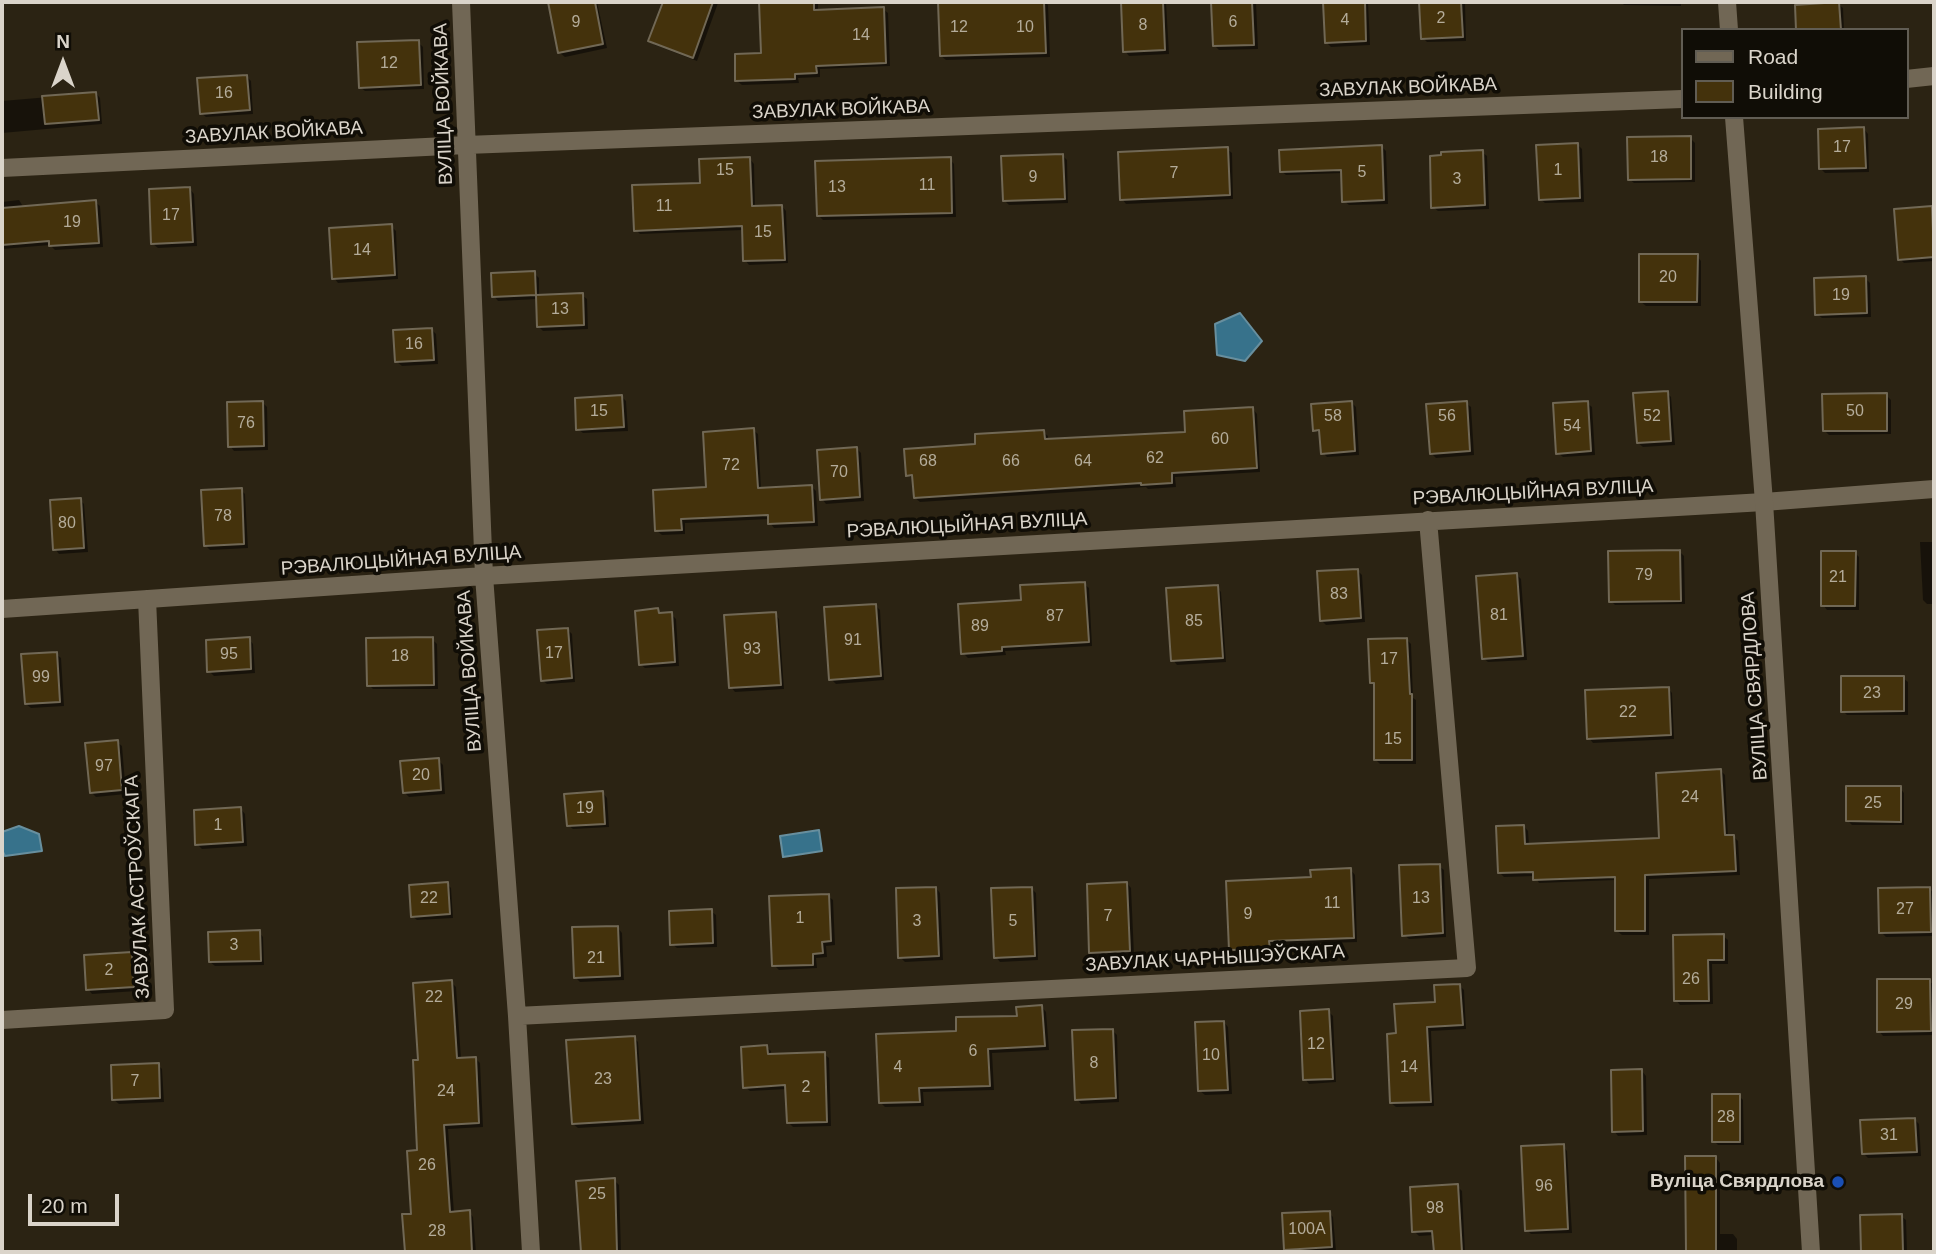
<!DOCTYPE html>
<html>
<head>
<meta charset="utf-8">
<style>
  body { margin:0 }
  #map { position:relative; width:1936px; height:1254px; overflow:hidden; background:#2b2313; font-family:Helvetica,sans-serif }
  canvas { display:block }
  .frame { position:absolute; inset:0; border:4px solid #dad4ca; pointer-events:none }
  .legend { position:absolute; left:1681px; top:28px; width:228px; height:91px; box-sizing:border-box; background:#100d06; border:2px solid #615d54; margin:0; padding:9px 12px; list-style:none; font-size:21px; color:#dad4ca }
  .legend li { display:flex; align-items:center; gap:14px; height:35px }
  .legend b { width:35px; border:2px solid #615d54 }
  .north { position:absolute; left:28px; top:28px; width:70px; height:70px; -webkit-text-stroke:5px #100d06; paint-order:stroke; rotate:0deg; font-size:19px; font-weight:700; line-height:28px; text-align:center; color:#dad4ca }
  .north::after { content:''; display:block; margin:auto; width:24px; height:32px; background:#dad4ca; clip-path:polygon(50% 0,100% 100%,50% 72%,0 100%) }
  .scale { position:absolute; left:28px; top:1194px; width:91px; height:32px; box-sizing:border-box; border:4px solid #dad4ca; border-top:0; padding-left:9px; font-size:21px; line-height:24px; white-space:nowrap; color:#dad4ca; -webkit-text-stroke:5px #100d06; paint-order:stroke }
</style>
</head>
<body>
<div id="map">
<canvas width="1936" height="1254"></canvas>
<div class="frame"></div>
<ul class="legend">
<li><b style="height:9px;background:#716755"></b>Road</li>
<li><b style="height:19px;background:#44320c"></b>Building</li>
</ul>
<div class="north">N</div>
<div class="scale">20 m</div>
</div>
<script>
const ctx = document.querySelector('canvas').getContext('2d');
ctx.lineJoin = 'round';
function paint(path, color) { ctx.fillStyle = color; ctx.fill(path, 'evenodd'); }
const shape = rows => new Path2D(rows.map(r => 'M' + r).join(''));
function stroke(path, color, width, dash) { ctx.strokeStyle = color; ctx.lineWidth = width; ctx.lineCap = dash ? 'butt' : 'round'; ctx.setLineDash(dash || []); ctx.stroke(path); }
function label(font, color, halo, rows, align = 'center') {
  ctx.font = font + ' Helvetica,sans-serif'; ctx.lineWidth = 7; ctx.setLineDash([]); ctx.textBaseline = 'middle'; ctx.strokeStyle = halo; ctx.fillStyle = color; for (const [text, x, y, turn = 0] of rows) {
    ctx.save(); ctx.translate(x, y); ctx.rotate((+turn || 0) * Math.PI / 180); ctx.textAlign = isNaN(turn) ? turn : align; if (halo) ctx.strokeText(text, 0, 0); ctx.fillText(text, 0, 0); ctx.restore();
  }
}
const water = shape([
  [1240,313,1262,341,1245,361,1217,355,1215,324,1240,313],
  [19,826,39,834,42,851,5,856,2,850,2,832,19,826],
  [819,830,822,851,783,857,780,836,819,830]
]);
paint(water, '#37728b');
stroke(water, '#688f9e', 2);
paint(shape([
  [549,2,597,2,607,48,565,57,560,53],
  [665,2,718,3,697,61,655,45,650,41],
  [761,2,818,2,818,12,883,9,888,13,890,66,820,69,820,77,798,78,799,83,742,85,737,81,763,55],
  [1045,2,1048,5,1050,57,946,60,941,56,939,3],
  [1123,2,1166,2,1169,54,1129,56,1125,51],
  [1213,2,1256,2,1258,49,1219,50,1215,46],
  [1325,2,1368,2,1370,45,1331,47,1326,42],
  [1421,2,1465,2,1466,41,1427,42,1423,38],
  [1621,2,1681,2,1681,6,1624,5],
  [1838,4,1843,8,1844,30,1798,30],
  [418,42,423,47,424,89,365,91,360,87],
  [247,77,251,81,253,114,206,117,201,113],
  [96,93,100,98,102,124,2,133,2,101],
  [1806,117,1837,117,1807,119],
  [1864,129,1868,134,1869,172,1825,173,1821,169],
  [1690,138,1695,143,1695,182,1634,183,1629,179],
  [1577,144,1582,149,1584,202,1545,203,1540,199],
  [1381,146,1386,151,1388,204,1349,205,1344,201,1343,173,1286,175,1281,171],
  [1227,149,1232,153,1233,199,1126,204,1122,199],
  [1482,152,1487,156,1489,209,1438,211,1433,207,1443,156],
  [1062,155,1067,160,1068,203,1009,205,1004,200],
  [750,159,754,164,755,207,782,206,786,211,788,263,749,265,745,260,743,230,640,234,636,230,702,185],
  [950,159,954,164,956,217,823,220,819,216],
  [190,189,194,194,197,246,158,248,153,244],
  [19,200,24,208,95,202,100,206,103,247,55,250,50,245,2,249,2,202],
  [1932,207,1934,210,1934,261,1904,263,1900,259],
  [391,226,396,231,398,279,338,283,334,278],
  [1697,256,1701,261,1701,306,1646,306,1641,302],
  [534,273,539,278,539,297,582,295,587,299,588,329,543,331,539,327,538,299,498,301,494,296],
  [1865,278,1870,283,1871,317,1822,318,1817,314],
  [432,330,436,334,438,364,402,366,397,362],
  [1667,393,1671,397,1675,445,1643,447,1638,443],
  [1886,395,1891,400,1891,434,1829,435,1824,430],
  [622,397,626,401,628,431,583,433,578,429],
  [1351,402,1356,407,1359,455,1327,457,1323,453,1321,434,1315,430],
  [263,403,267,407,268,450,234,451,230,446],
  [1466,403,1471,407,1474,455,1436,458,1431,453],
  [1587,403,1592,407,1595,455,1563,457,1558,453],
  [1253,409,1257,414,1260,472,1175,477,1176,487,1148,489,1146,487,920,502,915,498,914,479,908,475,977,446,1043,432,1048,436,1048,441,1187,433],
  [753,430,758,434,761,489,812,487,816,491,818,526,774,528,770,523,770,519,685,523,685,534,662,535,657,531,708,489],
  [857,449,861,453,864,501,826,504,822,499],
  [241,490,245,494,248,548,210,550,205,545],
  [80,500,84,504,88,552,59,554,55,549],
  [1920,542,1934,542,1934,604,1927,604,1923,600],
  [1679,551,1684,556,1685,604,1615,605,1611,601],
  [1855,553,1859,557,1859,610,1827,610,1823,605],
  [1357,570,1362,575,1365,622,1326,625,1322,621],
  [1517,575,1521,579,1527,660,1488,662,1483,658],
  [1084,584,1089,588,1092,646,1005,651,1006,655,968,658,963,653],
  [1217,587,1221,592,1226,662,1177,665,1173,660],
  [875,605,880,610,884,680,836,684,831,679],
  [658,610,662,614,671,614,676,619,679,666,645,668,640,664],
  [775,614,779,619,784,689,735,692,731,687],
  [568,630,572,634,575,682,547,684,542,680],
  [249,639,253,644,255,673,214,676,209,671],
  [432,639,437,644,438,689,373,689,369,685],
  [1407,640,1411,644,1413,698,1416,700,1416,764,1380,764,1376,760,1376,686,1372,682],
  [56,654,61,658,64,706,31,708,26,704],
  [1903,678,1908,682,1908,715,1847,715,1843,711],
  [1668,688,1672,693,1674,739,1593,743,1589,738],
  [117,742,122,746,126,794,96,797,91,792],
  [438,760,443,765,445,794,409,797,404,792],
  [1721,771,1725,775,1728,837,1734,837,1738,841,1740,875,1649,879,1649,935,1622,935,1617,931,1616,880,1539,883,1535,876,1504,877,1499,872,1524,826,1528,831,1529,845,1661,840],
  [1900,788,1904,793,1904,825,1852,825,1847,820],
  [603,793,607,798,609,827,573,829,568,825],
  [241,809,245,814,247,846,202,849,197,844],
  [1439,866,1444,870,1446,937,1409,939,1404,935],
  [1351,870,1355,875,1357,942,1273,945,1273,953,1235,954,1231,950,1312,879],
  [1127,883,1131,888,1134,955,1096,957,1091,953],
  [447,884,451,888,453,918,417,920,412,916],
  [936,888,940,893,943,960,905,962,900,957],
  [1031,888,1036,893,1038,960,1000,962,996,957],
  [1929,889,1934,893,1934,936,1886,937,1881,932],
  [828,896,833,900,835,945,826,946,827,957,816,958,817,968,779,970,774,965],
  [711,911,716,915,717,947,677,948,672,944],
  [618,928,622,933,624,980,580,982,575,977],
  [259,932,263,937,264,965,215,966,210,962],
  [1723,936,1728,940,1728,964,1712,964,1713,1004,1680,1005,1676,1000],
  [131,954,136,959,137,991,92,994,88,989],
  [1929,981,1934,985,1934,1035,1883,1036,1879,1031],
  [451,982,456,987,461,1059,475,1058,480,1063,483,1127,448,1129,454,1213,469,1212,473,1217,476,1252,406,1252,404,1216,413,1216,419,1152,420,1062],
  [1460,986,1464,990,1466,1029,1431,1031,1434,1106,1396,1107,1391,1103,1437,1004],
  [1042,1007,1046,1012,1049,1050,992,1053,994,1090,923,1092,924,1106,885,1107,881,1103,958,1032,1018,1017],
  [1328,1011,1333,1016,1336,1082,1309,1084,1305,1079],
  [1224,1022,1228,1027,1232,1094,1205,1095,1200,1091],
  [1112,1030,1117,1035,1119,1102,1081,1104,1077,1099],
  [634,1038,638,1042,644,1124,578,1128,573,1124],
  [766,1047,771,1051,771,1056,824,1054,829,1058,831,1126,793,1127,789,1123,787,1089,750,1091,745,1087],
  [158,1065,162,1069,164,1102,119,1104,114,1100],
  [1642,1071,1646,1076,1647,1135,1618,1136,1614,1131],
  [1739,1096,1743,1100,1744,1145,1718,1145,1714,1141],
  [1915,1120,1919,1124,1921,1156,1868,1158,1864,1154],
  [1563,1146,1567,1151,1572,1233,1531,1234,1527,1230],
  [1687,1158,1716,1158,1720,1163,1720,1234,1733,1234,1737,1239,1737,1252,1687,1252],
  [614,1180,619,1185,621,1252,584,1252,583,1214],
  [1457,1186,1462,1191,1465,1252,1435,1252,1434,1235,1419,1236,1414,1231],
  [1329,1213,1333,1217,1336,1251,1289,1252,1285,1249],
  [1901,1216,1906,1220,1907,1252,1863,1252,1862,1217]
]), '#0007');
const building = shape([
  [548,2,595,2,603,44,558,53,548,2],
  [663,2,713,2,693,58,648,41,663,2],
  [759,2,814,2,814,10,884,7,886,63,816,66,817,73,795,74,795,79,735,81,735,54,761,53,759,2],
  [938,2,1044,2,1046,53,940,56,938,2],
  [1121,2,1163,2,1165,50,1123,52,1121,2],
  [1211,2,1252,2,1254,45,1213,46,1211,2],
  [1323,2,1365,2,1366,41,1325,43,1323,2],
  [1419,2,1461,2,1463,37,1421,39,1419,2],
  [1839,2,1841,30,1796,30,1795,5,1839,2],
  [419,40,421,85,359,88,357,42,419,40],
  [247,75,250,110,200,114,197,78,247,75],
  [96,92,99,120,45,124,42,96,96,92],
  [1864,127,1866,168,1819,169,1818,129,1864,127],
  [1691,136,1691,179,1628,180,1627,137,1691,136],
  [1578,143,1580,198,1539,200,1536,145,1578,143],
  [1382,145,1384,200,1342,202,1341,170,1280,172,1279,150,1382,145],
  [1228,147,1230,195,1120,200,1118,152,1228,147],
  [1483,150,1485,205,1431,208,1430,156,1441,155,1441,152,1483,150],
  [1063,154,1065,199,1003,201,1001,156,1063,154],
  [750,157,752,206,782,205,785,260,743,261,742,226,634,231,632,185,700,183,699,159,750,157],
  [951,157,952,213,817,216,815,161,951,157],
  [190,187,193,242,151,244,149,189,190,187],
  [96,200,99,243,49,246,49,241,2,245,2,208,96,200],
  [1932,206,1934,257,1898,260,1894,209,1932,206],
  [392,224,395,275,332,279,329,228,392,224],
  [1639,254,1698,254,1697,302,1639,302,1639,254],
  [535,271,536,295,492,297,491,273,535,271],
  [1866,276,1867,313,1815,315,1814,278,1866,276],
  [583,293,584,325,537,327,536,295,583,293],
  [432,328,434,360,395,362,393,330,432,328],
  [1668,391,1671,441,1637,443,1633,393,1668,391],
  [1887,393,1887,431,1823,431,1822,394,1887,393],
  [622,395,624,427,576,430,575,398,622,395],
  [263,401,264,446,228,447,227,402,263,401],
  [1352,401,1355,451,1321,454,1319,430,1313,431,1311,404,1352,401],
  [1467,401,1470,451,1430,454,1426,404,1467,401],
  [1588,401,1591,451,1556,454,1553,403,1588,401],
  [1253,407,1257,468,1172,473,1172,483,1141,485,1141,483,914,498,912,475,906,476,904,449,975,444,975,434,1044,430,1045,439,1185,432,1184,411,1253,407],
  [754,428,758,488,812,485,814,522,768,524,768,515,681,519,682,530,655,531,653,490,706,487,703,432,754,428],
  [857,447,860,497,820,500,817,450,857,447],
  [242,488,244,544,204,546,201,490,242,488],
  [81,498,84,548,53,550,50,500,81,498],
  [1680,550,1681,601,1609,602,1608,551,1680,550],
  [1821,551,1856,551,1855,606,1821,606,1821,551],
  [1358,569,1361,618,1320,621,1317,571,1358,569],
  [1517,573,1523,656,1482,659,1476,576,1517,573],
  [1085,582,1089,642,1002,647,1002,651,961,654,958,604,1021,600,1020,585,1085,582],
  [1218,585,1223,658,1171,661,1166,588,1218,585],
  [876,604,881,676,829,680,824,607,876,604],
  [658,608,659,613,672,612,675,662,639,665,635,611,658,608],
  [776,612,781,685,729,688,724,615,776,612],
  [568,628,572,678,541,681,537,630,568,628],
  [250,637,251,669,207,672,206,640,250,637],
  [433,637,434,685,367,686,366,638,433,637],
  [1407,638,1410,694,1412,694,1412,760,1374,760,1374,683,1370,683,1368,639,1407,638],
  [57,652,60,702,25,704,21,654,57,652],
  [1841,676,1904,676,1904,711,1841,712,1841,676],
  [1669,687,1671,735,1587,739,1585,690,1669,687],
  [118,740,122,790,90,793,85,743,118,740],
  [439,758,441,790,403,793,400,761,439,758],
  [1721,769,1725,835,1734,835,1736,871,1645,875,1645,931,1615,931,1615,877,1533,880,1533,872,1498,873,1496,826,1524,825,1525,844,1659,838,1656,773,1721,769],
  [1846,786,1901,786,1901,822,1846,821,1846,786],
  [603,791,605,824,567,826,564,794,603,791],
  [241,807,243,842,195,845,194,810,241,807],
  [1440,864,1443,933,1402,936,1399,865,1440,864],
  [1351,868,1354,938,1269,941,1270,949,1229,950,1226,881,1311,877,1310,870,1351,868],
  [448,882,450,914,411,917,409,885,448,882],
  [1127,882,1130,951,1089,953,1087,884,1127,882],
  [936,887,939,956,898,958,896,888,936,887],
  [1032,887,1035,956,994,958,991,888,1032,887],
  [1930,887,1931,932,1879,933,1878,888,1930,887],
  [829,894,831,941,822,942,823,953,813,954,813,965,772,966,769,896,829,894],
  [712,909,713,943,670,945,669,911,712,909],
  [618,926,620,976,574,978,572,927,618,926],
  [260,930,261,961,209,962,208,932,260,930],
  [1724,934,1724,960,1708,960,1709,1001,1674,1001,1673,935,1724,934],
  [132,952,134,987,86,990,84,955,132,952],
  [1877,979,1930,979,1931,1031,1877,1032,1877,979],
  [452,980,457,1058,476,1057,479,1123,444,1125,450,1212,470,1210,472,1252,405,1252,402,1214,411,1214,407,1151,417,1150,413,1060,418,1060,413,983,452,980],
  [1460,984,1463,1025,1427,1027,1431,1102,1390,1103,1387,1034,1396,1033,1394,1004,1435,1002,1434,985,1460,984],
  [1042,1005,1045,1046,988,1049,990,1086,919,1088,920,1102,879,1103,876,1034,956,1031,956,1017,1017,1016,1016,1007,1042,1005],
  [1329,1009,1333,1079,1303,1080,1300,1011,1329,1009],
  [1224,1021,1228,1090,1198,1091,1195,1022,1224,1021],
  [1113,1029,1116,1098,1075,1100,1072,1030,1113,1029],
  [635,1036,640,1120,572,1124,566,1040,635,1036],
  [767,1045,768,1054,825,1052,827,1122,787,1123,785,1085,743,1088,741,1047,767,1045],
  [159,1063,160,1098,112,1100,111,1065,159,1063],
  [1642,1069,1643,1131,1612,1132,1611,1070,1642,1069],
  [1712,1094,1740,1094,1740,1142,1712,1142,1712,1094],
  [1915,1118,1917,1152,1862,1154,1860,1120,1915,1118],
  [1564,1144,1568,1229,1525,1231,1521,1146,1564,1144],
  [1685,1156,1716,1156,1716,1252,1686,1252,1685,1156],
  [615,1178,617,1252,581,1252,576,1181,615,1178],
  [1458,1184,1462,1252,1434,1252,1432,1231,1412,1232,1410,1187,1458,1184],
  [1330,1211,1332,1247,1284,1250,1282,1213,1330,1211],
  [1902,1214,1903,1252,1861,1252,1860,1215,1902,1214]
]);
paint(building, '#44320c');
stroke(building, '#716855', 2);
stroke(shape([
  [461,2,484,576,517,1016,531,1252],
  [1906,79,1934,76],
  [2,168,466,145,1682,99],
  [2,609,484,576,1764,502,1934,489],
  [517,1016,1467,968,1428,520],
  [2,1020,165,1010,147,599]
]), '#716755', 18);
stroke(shape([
  [1727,2,1729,30],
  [1734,117,1764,502,1811,1252]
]), '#716755', 18);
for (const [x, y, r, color] of [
  [1838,1182,7,"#1a4fb4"]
]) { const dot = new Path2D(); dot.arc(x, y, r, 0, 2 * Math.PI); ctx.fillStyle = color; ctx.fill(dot); stroke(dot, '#100d06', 2.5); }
label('16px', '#b4ac9a', null, [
  ["2",1441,19],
  ["4",1345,21],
  ["9",576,23],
  ["6",1233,23],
  ["8",1143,26],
  ["12",959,28],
  ["10",1025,28],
  ["14",861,36],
  ["12",389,64],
  ["16",224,94],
  ["17",1842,148],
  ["18",1659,158],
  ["15",725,171],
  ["1",1558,171],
  ["5",1362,173],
  ["7",1174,174],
  ["9",1033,178],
  ["3",1457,180],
  ["11",927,186],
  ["13",837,188],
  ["11",664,207],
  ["17",171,216],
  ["19",72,223],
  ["15",763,233],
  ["14",362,251],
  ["20",1668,278],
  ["19",1841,296],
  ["13",560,310],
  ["16",414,345],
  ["15",599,412],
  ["50",1855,412],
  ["58",1333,417],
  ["56",1447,417],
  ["52",1652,417],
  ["76",246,424],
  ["54",1572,427],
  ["60",1220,440],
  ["62",1155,459],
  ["68",928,462],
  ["66",1011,462],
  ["64",1083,462],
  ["72",731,466],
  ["70",839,473],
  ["78",223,517],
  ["80",67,524],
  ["79",1644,576],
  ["21",1838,578],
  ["83",1339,595],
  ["81",1499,616],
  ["87",1055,617],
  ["85",1194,622],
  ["89",980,627],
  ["91",853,641],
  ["93",752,650],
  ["17",554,654],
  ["95",229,655],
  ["18",400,657],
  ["17",1389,660],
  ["99",41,678],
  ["23",1872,694],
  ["22",1628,713],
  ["15",1393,740],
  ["97",104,767],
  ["20",421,776],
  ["24",1690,798],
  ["25",1873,804],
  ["19",585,809],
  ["1",218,826],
  ["22",429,899],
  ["13",1421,899],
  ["11",1332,904],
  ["27",1905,910],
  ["9",1248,915],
  ["7",1108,917],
  ["1",800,919],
  ["3",917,922],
  ["5",1013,922],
  ["3",234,946],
  ["21",596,959],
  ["2",109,971],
  ["26",1691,980],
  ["22",434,998],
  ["29",1904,1005],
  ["12",1316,1045],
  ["6",973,1052],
  ["10",1211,1056],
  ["8",1094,1064],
  ["4",898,1068],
  ["14",1409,1068],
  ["23",603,1080],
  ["7",135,1082],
  ["2",806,1088],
  ["24",446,1092],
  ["28",1726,1118],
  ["31",1889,1136],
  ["26",427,1166],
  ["96",1544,1187],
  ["25",597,1195],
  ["98",1435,1209],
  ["100А",1307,1230],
  ["28",437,1232]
]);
label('19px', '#dad4ca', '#100d06', [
  ["ЗАВУЛАК ВОЙКАВА",1408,88,-2],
  ["ВУЛІЦА ВОЙКАВА",444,104,-92],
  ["ЗАВУЛАК ВОЙКАВА",841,110,-2],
  ["ЗАВУЛАК ВОЙКАВА",274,133,-3],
  ["РЭВАЛЮЦЫЙНАЯ ВУЛІЦА",1533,493,-3],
  ["РЭВАЛЮЦЫЙНАЯ ВУЛІЦА",967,526,-3],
  ["РЭВАЛЮЦЫЙНАЯ ВУЛІЦА",401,561,-4],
  ["ВУЛІЦА ВОЙКАВА",470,671,-94],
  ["ВУЛІЦА СВЯРДЛОВА",1755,686,-94],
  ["ЗАВУЛАК АСТРОЎСКАГА",138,887,-93],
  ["ЗАВУЛАК ЧАРНЫШЭЎСКАГА",1215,959,-3]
]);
label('bold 19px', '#dad4ca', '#100d06', [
  ["Вуліца Свярдлова",1824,1182]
], 'right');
</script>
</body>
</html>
